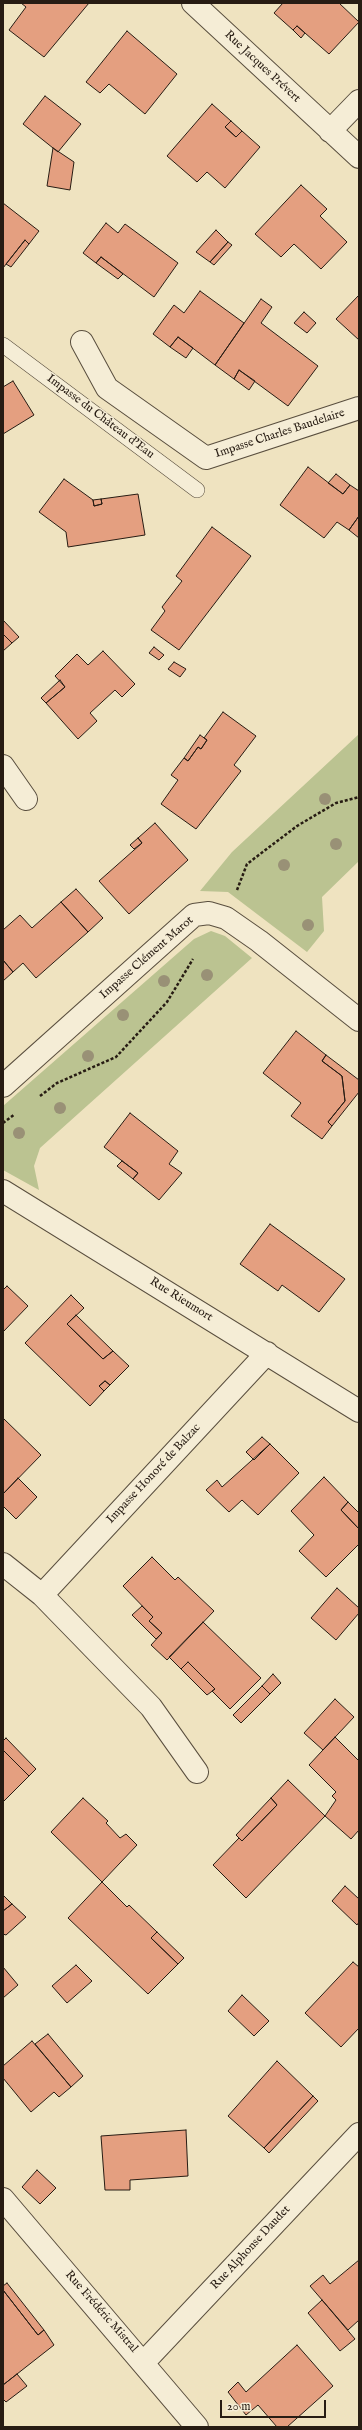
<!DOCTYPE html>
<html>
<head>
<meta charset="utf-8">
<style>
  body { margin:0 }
  #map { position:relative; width:362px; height:2430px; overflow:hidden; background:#efe3c0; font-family:"IM FELL English",serif }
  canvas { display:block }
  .frame { position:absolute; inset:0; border:4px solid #271c13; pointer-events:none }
  .scale { position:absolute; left:220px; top:2400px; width:106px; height:18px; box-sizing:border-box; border:2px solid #271c13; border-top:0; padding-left:5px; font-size:12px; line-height:14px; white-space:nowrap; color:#271c13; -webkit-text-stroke:3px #f5edd6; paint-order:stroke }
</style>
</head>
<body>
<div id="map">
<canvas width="362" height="2430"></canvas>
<div class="frame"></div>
<div class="scale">20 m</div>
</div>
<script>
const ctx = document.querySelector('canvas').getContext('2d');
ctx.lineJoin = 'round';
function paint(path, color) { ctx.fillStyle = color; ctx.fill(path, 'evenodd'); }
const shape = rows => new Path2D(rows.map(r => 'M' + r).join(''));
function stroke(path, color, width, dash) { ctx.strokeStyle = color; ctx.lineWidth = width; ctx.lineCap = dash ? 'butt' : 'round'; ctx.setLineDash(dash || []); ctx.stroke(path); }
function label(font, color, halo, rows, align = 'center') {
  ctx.font = font + ' "IM FELL English",serif'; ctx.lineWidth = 3; ctx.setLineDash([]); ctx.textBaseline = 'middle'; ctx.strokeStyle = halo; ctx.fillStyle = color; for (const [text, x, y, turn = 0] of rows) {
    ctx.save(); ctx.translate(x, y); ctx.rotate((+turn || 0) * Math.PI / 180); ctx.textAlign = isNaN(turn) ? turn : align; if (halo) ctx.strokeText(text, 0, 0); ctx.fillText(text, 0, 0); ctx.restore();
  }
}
paint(shape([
  [359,734,359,861,322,897,324,931,307,952,228,892,200,891,232,852],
  [211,931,225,936,252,958,40,1148,34,1166,39,1190,3,1170,3,1106,194,939]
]), '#bbc391');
const building = shape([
  [21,3,89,3,44,57,9,30,26,7,21,3],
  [283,3,339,3,359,22,329,54,297,26,293,30,274,13,283,3],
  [297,26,305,33,301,38,293,30,297,26],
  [127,31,177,74,145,114,109,84,100,93,86,82,127,31],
  [45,96,81,124,58,152,23,124,45,96],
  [212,104,231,121,225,127,236,137,242,131,260,147,225,188,207,172,197,182,167,156,212,104],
  [231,121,242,131,236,137,225,127,231,121],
  [53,148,74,162,70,190,47,186,53,148],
  [301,185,327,209,320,216,347,242,321,269,294,244,281,257,255,234,301,185],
  [3,203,39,231,29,244,25,240,3,268,3,203],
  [106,223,118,233,125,224,178,263,154,297,101,257,96,263,83,253,106,223],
  [216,230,228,242,210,262,196,252,216,230],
  [25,240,29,244,11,267,6,264,25,240],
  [228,242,232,245,214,265,210,262,228,242],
  [101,257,123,274,118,279,96,263,101,257],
  [200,291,244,323,215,365,178,337,170,347,153,334,174,305,184,313,200,291],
  [359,295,359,340,336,319,359,295],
  [261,299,272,307,261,323,318,366,288,406,239,370,234,379,215,365,261,299],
  [304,312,316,323,307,333,294,323,304,312],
  [178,337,193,348,186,358,170,347,178,337],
  [239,370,255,381,249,390,234,379,239,370],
  [13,381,34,415,3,434,3,387,13,381],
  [308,467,343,494,350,485,359,491,359,516,349,530,337,522,324,538,280,505,308,467],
  [336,474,350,485,343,494,328,483,336,474],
  [64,479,93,500,94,506,102,504,101,499,138,494,145,535,68,547,66,532,39,512,64,479],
  [101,499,102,504,94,506,93,500,101,499],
  [359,516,359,538,349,530,359,516],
  [212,527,251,556,179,650,151,630,165,611,162,607,182,581,176,576,212,527],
  [3,620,19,637,12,643,3,634,3,620],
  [3,634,12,643,3,651,3,634],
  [154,647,164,655,159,660,149,653,154,647],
  [103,651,135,684,122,697,115,690,90,713,97,721,78,739,46,703,65,687,55,676,77,654,88,665,103,651],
  [174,662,186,669,180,677,168,669,174,662],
  [60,680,65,687,46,703,41,698,60,680],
  [223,712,256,736,234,765,241,771,196,829,161,804,178,780,171,775,184,758,188,761,198,747,201,749,207,740,204,738,223,712],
  [200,735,207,740,201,749,198,747,188,761,184,758,200,735],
  [155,823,188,860,129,914,99,881,142,843,138,838,155,823],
  [138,838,142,843,134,849,130,845,138,838],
  [76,889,103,918,88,932,61,902,76,889],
  [61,902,88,932,36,978,23,963,13,972,3,960,3,930,20,915,32,928,61,902],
  [3,960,13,972,3,981,3,960],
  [296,1031,326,1055,322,1061,342,1076,345,1101,328,1122,332,1126,322,1139,291,1116,301,1103,263,1073,296,1031],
  [326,1055,359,1080,359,1092,332,1126,328,1122,345,1101,342,1076,322,1061,326,1055],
  [130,1113,178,1151,169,1164,182,1173,159,1200,133,1179,138,1173,104,1147,130,1113],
  [122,1161,138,1173,133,1179,117,1166,122,1161],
  [270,1224,345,1279,319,1312,282,1285,278,1291,240,1264,270,1224],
  [7,1286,28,1306,3,1332,3,1290,7,1286],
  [71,1295,84,1308,67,1324,103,1359,113,1351,129,1366,110,1385,105,1381,99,1386,104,1391,90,1406,25,1343,71,1295],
  [76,1315,113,1351,103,1359,67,1324,76,1315],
  [105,1381,110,1385,104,1391,99,1386,105,1381],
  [3,1418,41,1455,3,1494,3,1418],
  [262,1437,270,1444,254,1460,246,1452,262,1437],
  [270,1444,299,1473,258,1515,242,1500,229,1512,206,1490,217,1480,222,1487,270,1444],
  [324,1477,348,1502,341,1510,359,1529,359,1544,326,1577,299,1551,314,1535,291,1511,324,1477],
  [18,1478,37,1497,16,1519,3,1506,3,1494,18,1478],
  [348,1502,359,1513,359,1529,341,1510,348,1502],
  [152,1557,175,1580,178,1577,214,1611,167,1660,151,1645,162,1633,149,1621,153,1617,123,1586,152,1557],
  [337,1588,359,1608,359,1613,336,1640,311,1618,337,1588],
  [142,1606,153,1617,149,1621,162,1633,156,1639,132,1615,142,1606],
  [203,1622,261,1678,230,1709,212,1691,215,1689,188,1662,181,1669,169,1657,203,1622],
  [188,1662,215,1689,207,1695,181,1669,188,1662],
  [273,1674,281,1683,270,1694,262,1686,273,1674],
  [262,1686,270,1694,241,1723,233,1715,262,1686],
  [335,1699,354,1717,323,1750,304,1733,335,1699],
  [335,1737,359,1761,359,1830,351,1839,325,1816,336,1800,332,1796,336,1792,309,1765,335,1737],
  [6,1738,36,1769,29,1776,3,1750,3,1741,6,1738],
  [3,1750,29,1776,3,1802,3,1750],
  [288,1780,325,1816,246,1898,213,1865,239,1838,242,1841,277,1805,271,1798,288,1780],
  [83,1798,108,1821,106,1823,120,1838,126,1834,137,1845,102,1882,51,1832,83,1798],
  [271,1798,277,1805,242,1841,236,1835,271,1798],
  [102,1882,127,1907,129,1905,157,1932,151,1938,178,1964,148,1994,68,1918,102,1882],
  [345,1886,359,1899,359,1922,357,1925,332,1901,345,1886],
  [3,1895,12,1904,3,1911,3,1895],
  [12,1904,26,1917,6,1935,3,1934,3,1911,12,1904],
  [157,1932,184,1958,178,1964,151,1938,157,1932],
  [353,1962,359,1967,359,2028,341,2047,305,2013,353,1962],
  [76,1965,92,1981,67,2003,52,1986,76,1965],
  [3,1967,18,1985,3,1998,3,1967],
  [242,1995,269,2021,254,2036,228,2011,242,1995],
  [48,2034,83,2076,71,2087,35,2044,48,2034],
  [32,2041,71,2087,59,2097,54,2092,31,2112,3,2078,3,2066,32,2041],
  [277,2061,313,2096,264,2148,228,2116,277,2061],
  [313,2096,318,2101,269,2153,264,2148,313,2096],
  [186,2130,188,2176,130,2180,130,2190,105,2190,101,2136,186,2130],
  [37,2170,56,2188,40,2204,22,2187,37,2170],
  [359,2260,359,2320,348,2330,310,2286,323,2275,330,2284,359,2260],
  [7,2283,44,2330,38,2335,3,2290,3,2286,7,2283],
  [3,2290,38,2335,44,2330,54,2345,3,2385,3,2290],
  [322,2300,355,2339,340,2351,308,2313,322,2300],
  [297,2345,333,2386,287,2427,277,2427,258,2405,246,2415,228,2392,238,2382,246,2392,297,2345],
  [17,2374,27,2386,6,2402,3,2399,3,2385,17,2374]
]);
paint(building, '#e49f80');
stroke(building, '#271c13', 1);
const lane = shape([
  [3,345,197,490]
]);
const street = shape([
  [193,3,359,157],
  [330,131,359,101],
  [82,342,107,388,206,458,359,408],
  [3,766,26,799],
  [3,1086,194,915,209,913,226,918,259,941,359,1020],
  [3,1191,359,1411],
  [3,1564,42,1595,151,1707,197,1772],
  [42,1595,267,1353],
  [3,2199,197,2427],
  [144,2362,359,2134]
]);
stroke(lane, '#594e3e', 16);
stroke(street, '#594e3e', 24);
stroke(shape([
  [237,890,247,864,297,826,336,803,359,797],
  [40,1096,57,1083,116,1057,167,1002,193,959],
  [3,1123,15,1114]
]), '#271c13', 2.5, [3, 2]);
stroke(lane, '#f5edd6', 15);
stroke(street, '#f5edd6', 22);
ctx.fillStyle = '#999176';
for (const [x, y] of [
  [325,799],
  [336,844],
  [284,865],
  [308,925],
  [207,975],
  [164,981],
  [123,1015],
  [88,1056],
  [60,1108],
  [19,1133]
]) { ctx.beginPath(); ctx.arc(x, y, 6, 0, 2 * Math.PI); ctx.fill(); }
label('12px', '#271c13', '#f5edd6', [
  ["Rue Jacques Prévert",262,67,43],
  ["Impasse du Château d'Eau",100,417,37],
  ["Impasse Charles Baudelaire",280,434,-18],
  ["Impasse Clément Marot",147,958,-41],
  ["Rue Rieumort",181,1300,32],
  ["Impasse Honoré de Balzac",154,1474,-47],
  ["Rue Alphonse Daudet",251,2248,-47],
  ["Rue Frédéric Mistral",101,2312,49]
]);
</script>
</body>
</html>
